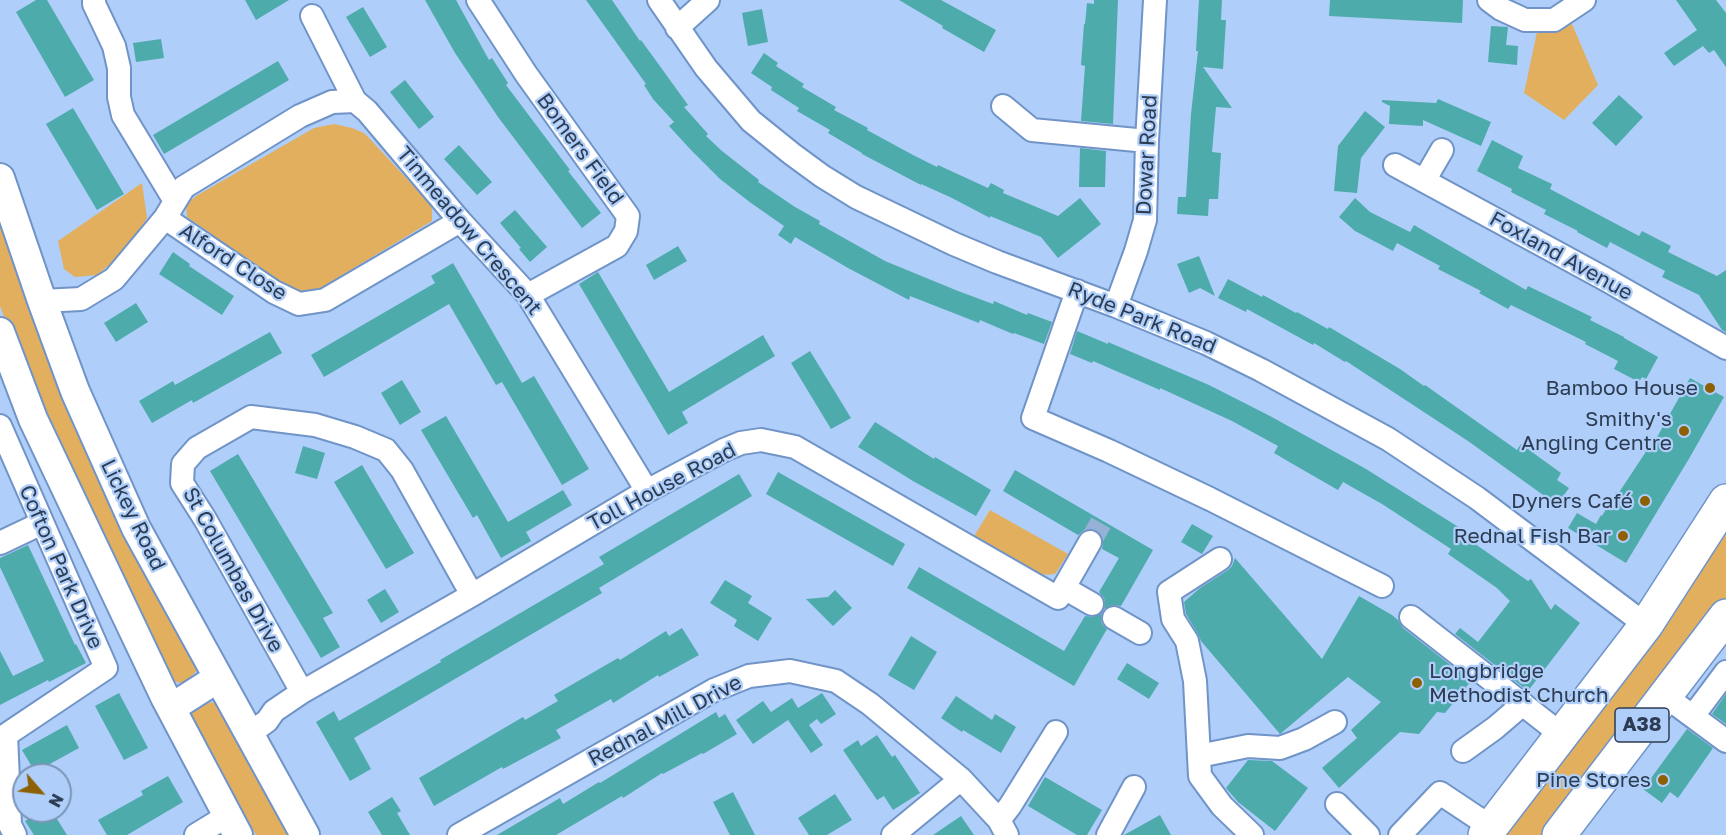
<!DOCTYPE html>
<html>
<head>
<meta charset="utf-8">
<style>
  body { margin:0 }
  #map { position:relative; width:1726px; height:835px; overflow:hidden; background:#afcef9; font-family:"Golos Text",sans-serif }
  canvas { display:block }
  .north { position:absolute; left:12px; top:763px; width:60px; height:60px; box-sizing:border-box; background:#afcef9; border:2px solid #7b94b6; border-radius:50%; rotate:118deg; font-size:16px; font-weight:700; line-height:24px; text-align:center; color:#2c3c52 }
  .north::after { content:''; display:block; margin:auto; width:21px; height:27px; background:#8c6003; clip-path:polygon(50% 0,100% 100%,50% 72%,0 100%) }
</style>
</head>
<body>
<div id="map">
<canvas width="1726" height="835"></canvas>
<div class="north">N</div>
</div>
<script>
const ctx = document.querySelector('canvas').getContext('2d');
ctx.lineJoin = 'round';
function paint(path, color) { ctx.fillStyle = color; ctx.fill(path, 'evenodd'); }
const shape = rows => new Path2D(rows.map(r => 'M' + r).join(''));
function stroke(path, color, width, dash) { ctx.strokeStyle = color; ctx.lineWidth = width; ctx.lineCap = dash ? 'butt' : 'round'; ctx.setLineDash(dash || []); ctx.stroke(path); }
function label(font, color, halo, rows, align = 'center') {
  ctx.font = font + ' "Golos Text",sans-serif'; ctx.lineWidth = 4.5; ctx.setLineDash([]); ctx.textBaseline = 'middle'; ctx.strokeStyle = halo; ctx.fillStyle = color; for (const [text, x, y, turn = 0] of rows) {
    ctx.save(); ctx.translate(x, y); ctx.rotate((+turn || 0) * Math.PI / 180); ctx.textAlign = isNaN(turn) ? turn : align; if (halo) ctx.strokeText(text, 0, 0); ctx.fillText(text, 0, 0); ctx.restore();
  }
}
paint(shape([
  [1572,24,1598,85,1564,120,1524,93,1537,32],
  [334,124,352,128,364,133,370,139,432,206,432,221,319,289,301,292,280,282,187,217,186,205,196,196,314,128],
  [142,183,147,218,127,250,97,275,75,277,64,269,58,241],
  [0,212,199,668,190,678,181,683,172,681,45,427,0,306],
  [990,510,1068,554,1055,574,1042,575,973,538],
  [1726,534,1726,604,1550,835,1504,835,1661,628],
  [215,702,289,835,256,835,189,717,198,705]
]), '#e2af5f');
paint(shape([
  [36,0,47,0,94,80,65,97,16,12],
  [245,0,289,0,256,20],
  [425,0,456,0,489,60,492,58,508,83,506,85,570,170,568,171,601,213,582,228,498,117,455,53],
  [586,0,612,0,640,41,641,40,688,105,684,107,708,134,706,136,722,151,759,180,758,182,795,207,820,221,819,224,885,261,958,291,993,304,994,301,1027,315,1028,313,1052,322,1044,344,1014,333,1013,334,980,320,979,323,910,296,909,300,848,268,795,237,791,244,778,235,784,226,751,203,720,179,690,149,669,126,674,122,653,99,644,85,646,84],
  [899,0,941,0,996,30,984,52,942,28,943,26],
  [1094,0,1118,0,1113,124,1081,121,1085,66,1081,65,1084,24,1085,24,1087,3,1094,4],
  [1199,0,1222,0,1221,20,1226,20,1223,69,1203,67,1232,108,1216,107,1212,152,1221,153,1218,199,1209,199,1208,216,1177,214,1178,197,1186,197,1191,114,1198,51,1196,51],
  [1330,0,1463,0,1462,23,1329,16],
  [1676,0,1716,0,1726,13,1726,67,1714,50,1709,53,1703,46,1674,66,1664,53,1697,30],
  [363,7,387,47,370,57,346,17],
  [762,9,768,42,748,46,742,13],
  [1491,26,1508,27,1506,45,1518,46,1517,65,1488,62],
  [161,39,164,58,136,62,133,43],
  [764,53,778,63,776,66,804,84,802,87,836,107,834,110,868,128,867,130,913,155,937,167,938,165,988,188,991,183,1004,190,1003,193,1058,216,1080,198,1101,224,1058,258,1041,237,990,216,990,218,952,198,921,184,921,185,862,154,862,153,828,133,830,130,797,111,799,108,771,90,772,87,751,73],
  [278,61,289,80,164,154,153,135],
  [405,80,434,117,419,129,390,92],
  [1619,95,1643,117,1616,146,1592,123],
  [1438,99,1491,122,1481,146,1423,120,1423,126,1389,124,1390,106,1382,102,1382,100,1436,103],
  [73,108,124,194,97,210,46,124],
  [1365,111,1385,127,1361,158,1357,193,1334,191,1338,146],
  [1492,140,1523,156,1518,168,1552,184,1550,189,1639,236,1642,231,1671,246,1668,252,1717,276,1726,270,1726,332,1722,330,1699,295,1662,277,1665,271,1610,242,1607,248,1577,232,1578,231,1544,214,1546,210,1511,192,1512,189,1477,171],
  [459,145,492,182,477,195,444,159],
  [1080,148,1106,151,1105,187,1079,187],
  [1355,198,1370,212,1410,232,1414,225,1526,290,1528,286,1592,317,1590,320,1624,337,1624,338,1658,357,1646,379,1642,377,1639,382,1614,369,1618,361,1585,344,1586,342,1511,305,1508,309,1479,293,1481,291,1438,269,1440,266,1397,243,1393,251,1355,231,1339,217],
  [515,210,547,247,530,262,519,249,521,248,500,223],
  [678,246,687,261,654,280,646,265],
  [173,252,190,264,189,266,234,296,222,315,159,274],
  [1199,256,1215,296,1200,288,1189,293,1177,264],
  [453,263,522,383,534,376,589,469,562,485,502,382,496,385,449,304,324,377,311,355,435,283,431,276],
  [598,272,669,392,763,335,775,356,682,412,688,423,668,435,579,284],
  [1228,279,1262,297,1263,295,1296,313,1297,312,1328,329,1329,327,1400,369,1424,386,1425,385,1517,450,1521,444,1561,473,1557,480,1569,488,1557,505,1468,441,1346,361,1345,362,1314,343,1313,345,1247,309,1246,312,1218,298],
  [136,303,148,322,116,342,104,323],
  [1077,331,1108,344,1108,342,1209,385,1270,416,1366,469,1460,528,1458,532,1528,581,1531,579,1551,610,1555,604,1580,623,1528,691,1455,634,1460,628,1478,642,1510,601,1497,588,1448,554,1451,549,1382,504,1343,482,1338,490,1291,463,1274,453,1278,446,1232,421,1160,388,1160,390,1093,361,1092,363,1070,354],
  [270,332,282,353,193,403,192,400,152,423,139,401,173,381,175,385],
  [810,351,851,418,831,429,791,363],
  [1690,378,1724,397,1690,457,1626,563,1568,528,1577,513,1596,524,1601,515,1602,516,1616,492,1618,494,1649,447,1651,448],
  [402,380,421,412,400,425,381,393],
  [446,416,508,522,563,490,572,505,526,532,531,541,501,558,477,515,473,518,421,430],
  [875,422,934,459,935,457,991,490,976,516,913,481,858,447],
  [303,446,325,453,317,479,295,473],
  [238,454,333,613,323,618,340,647,321,658,210,471],
  [362,465,414,553,386,569,334,482],
  [1015,470,1153,550,1121,606,1113,605,1104,609,1105,603,1104,598,1099,592,1119,558,1102,549,1103,541,1101,535,1096,530,1091,529,1084,530,1078,535,1003,491],
  [778,472,905,544,893,566,766,494],
  [739,474,752,496,599,588,602,593,354,738,371,769,350,781,316,722,334,711,339,721,441,662,440,660,604,564,599,557],
  [1192,524,1213,536,1202,554,1181,542],
  [28,545,75,645,76,644,86,663,49,682,48,680,0,705,0,651,13,676,44,661,0,567,0,558],
  [1235,558,1322,659,1359,596,1392,615,1398,620,1403,628,1471,681,1445,713,1437,712,1419,734,1400,732,1339,788,1322,768,1357,738,1351,730,1381,702,1348,677,1280,734,1201,641,1198,634,1186,614,1184,602,1200,588,1228,570,1232,566],
  [919,567,1064,651,1085,616,1093,617,1102,613,1101,619,1102,624,1107,629,1074,686,907,588],
  [725,580,752,596,748,603,772,618,758,641,734,626,737,620,710,603],
  [385,589,399,612,381,623,367,600],
  [835,590,852,608,833,626,806,599,828,597],
  [682,628,699,655,659,677,658,675,613,703,611,699,556,730,561,738,503,769,502,767,434,806,419,778,523,717,525,720,558,701,554,695,618,658,620,660,666,631,669,636],
  [911,636,937,652,914,690,888,675],
  [1127,663,1159,683,1149,699,1117,679],
  [119,693,148,748,124,760,95,706],
  [822,693,836,714,821,724,817,719,809,725,823,745,811,753,788,720,753,744,736,720,763,701,771,712,792,698,798,708],
  [1726,694,1726,724,1712,714],
  [956,696,992,720,995,714,1016,727,1001,753,963,730,962,732,941,718],
  [716,712,719,718,725,714,737,734,703,754,702,753,663,774,662,773,623,798,622,796,556,835,497,835,560,798,563,804,599,782,600,783],
  [67,725,79,748,35,772,22,750],
  [1687,729,1713,748,1678,798,1670,792,1662,803,1643,789],
  [877,735,892,757,895,755,920,793,893,810,884,796,877,800,843,750,858,740,861,746],
  [1248,760,1272,761,1308,788,1275,831,1238,802,1226,788],
  [168,776,183,802,127,835,107,835,98,820,143,795,141,791],
  [1045,777,1102,810,1087,835,1077,835,1028,806],
  [733,792,755,835,730,835,713,802],
  [835,794,852,820,827,835,809,835,798,818],
  [392,797,401,811,397,813,410,835,382,835,368,812],
  [41,811,52,811,67,835,34,835,25,821],
  [1160,815,1171,835,1124,835],
  [961,816,974,835,933,835]
]), '#4eabac');
stroke(shape([
  [1090,542,1102,521]
]), '#95b1d8', 22, [22, 11]);
const minor = shape([
  [94,0,94,4,114,46,119,68,119,97,123,115,175,201],
  [478,0,526,74,628,216,626,231,617,246,528,295],
  [659,0,706,68,751,121,792,154,822,176,856,197,954,244,997,262,1116,306,1206,343,1261,370,1388,439,1477,498,1646,625],
  [1489,0,1501,9,1525,20,1554,20,1584,0],
  [312,16,355,101],
  [677,28,708,0],
  [1003,106,1032,130,1147,141],
  [1395,165,1605,279,1726,348],
  [1424,181,1442,150],
  [165,218,274,292,299,304,325,300,460,221],
  [1077,291,1033,418,1109,451,1210,499,1382,586],
  [42,301,81,299,114,279,165,218,184,187,300,116,332,102,355,101,367,111,460,221,528,295,647,491],
  [1116,306,1136,251,1145,220,1147,141,1155,0],
  [0,426,106,668,6,735,10,825,15,835],
  [0,543,42,523],
  [1220,559,1169,592,1173,619,1187,641,1195,681,1200,776,1222,806,1252,835],
  [1064,588,1092,604],
  [1411,617,1562,735],
  [1114,618,1140,633],
  [302,692,205,519,182,483,183,464,197,448,251,417,315,425,355,437,386,450,402,470,472,595],
  [1665,696,1726,741],
  [1693,716,1726,672],
  [249,734,267,721,274,711,302,692,472,595,647,491,724,450,741,443,761,440,795,447,1058,598,1090,542],
  [1463,751,1495,728,1523,704],
  [1199,756,1248,746,1280,748,1304,739,1335,722],
  [1337,804,1368,835],
  [999,820,1010,806,1056,732],
  [196,835,227,816],
  [459,835,714,690,749,676,790,671,836,681,870,704,961,779,999,820,1007,835],
  [893,835,961,779],
  [1108,835,1134,787],
  [1400,835,1440,793,1491,827]
]);
const major = shape([
  [0,178,42,301,75,391,136,528,305,835],
  [0,332,33,419,165,697,238,835],
  [171,708,218,678]
]);
const highway = shape([
  [1485,835,1646,625,1726,501],
  [1559,835,1726,616]
]);
stroke(minor, '#7094c8', 26);
stroke(major, '#7094c8', 32);
stroke(highway, '#7094c8', 36);
stroke(minor, '#fff', 22);
stroke(major, '#fff', 28);
stroke(highway, '#fff', 33);
for (const [x, y, r, color] of [
  [1710,388,6,"#8c6003"],
  [1684,431,6,"#8c6003"],
  [1645,501,6,"#8c6003"],
  [1623,536,6,"#8c6003"],
  [1417,683,6,"#8c6003"],
  [1663,780,6,"#8c6003"]
]) { const dot = new Path2D(); dot.arc(x, y, r, 0, 2 * Math.PI); ctx.fillStyle = color; ctx.fill(dot); stroke(dot, '#afcef9', 2); }
for (const [x, y, w] of [
  [1642,725,54]
]) { const box = new Path2D(); box.roundRect(x - w / 2, y - 17, w, 34, 4.5); ctx.fillStyle = '#afcef9'; ctx.fill(box); stroke(box, '#2c3c52', 1.5); }
label('bold 20px', '#2c3c52', null, [
  ["A38",1642,725]
]);
label('21px', '#2c3c52', '#afcef9', [
  ["Bomers Field",580,149,54],
  ["Dowar Road",1147,155,-87],
  ["Tinmeadow Crescent",469,231,50],
  ["Foxland Avenue",1561,256,29],
  ["Alford Close",233,262,33],
  ["Ryde Park Road",1142,318,22],
  ["Toll House Road",662,487,-28],
  ["Lickey Road",133,515,64],
  ["Cofton Park Drive",61,567,66],
  ["St Columbas Drive",233,570,61],
  ["Rednal Mill Drive",665,721,-28]
]);
label('21px', '#2c3c52', '#afcef9', [
  ["Bamboo House",1698,388],
  ["Smithy's",1672,419],
  ["Angling Centre",1672,443],
  ["Dyners Café",1633,501],
  ["Rednal Fish Bar",1611,536],
  ["Longbridge",1429,671,"left"],
  ["Methodist Church",1429,695,"left"],
  ["Pine Stores",1651,780]
], 'right');
</script>
</body>
</html>
